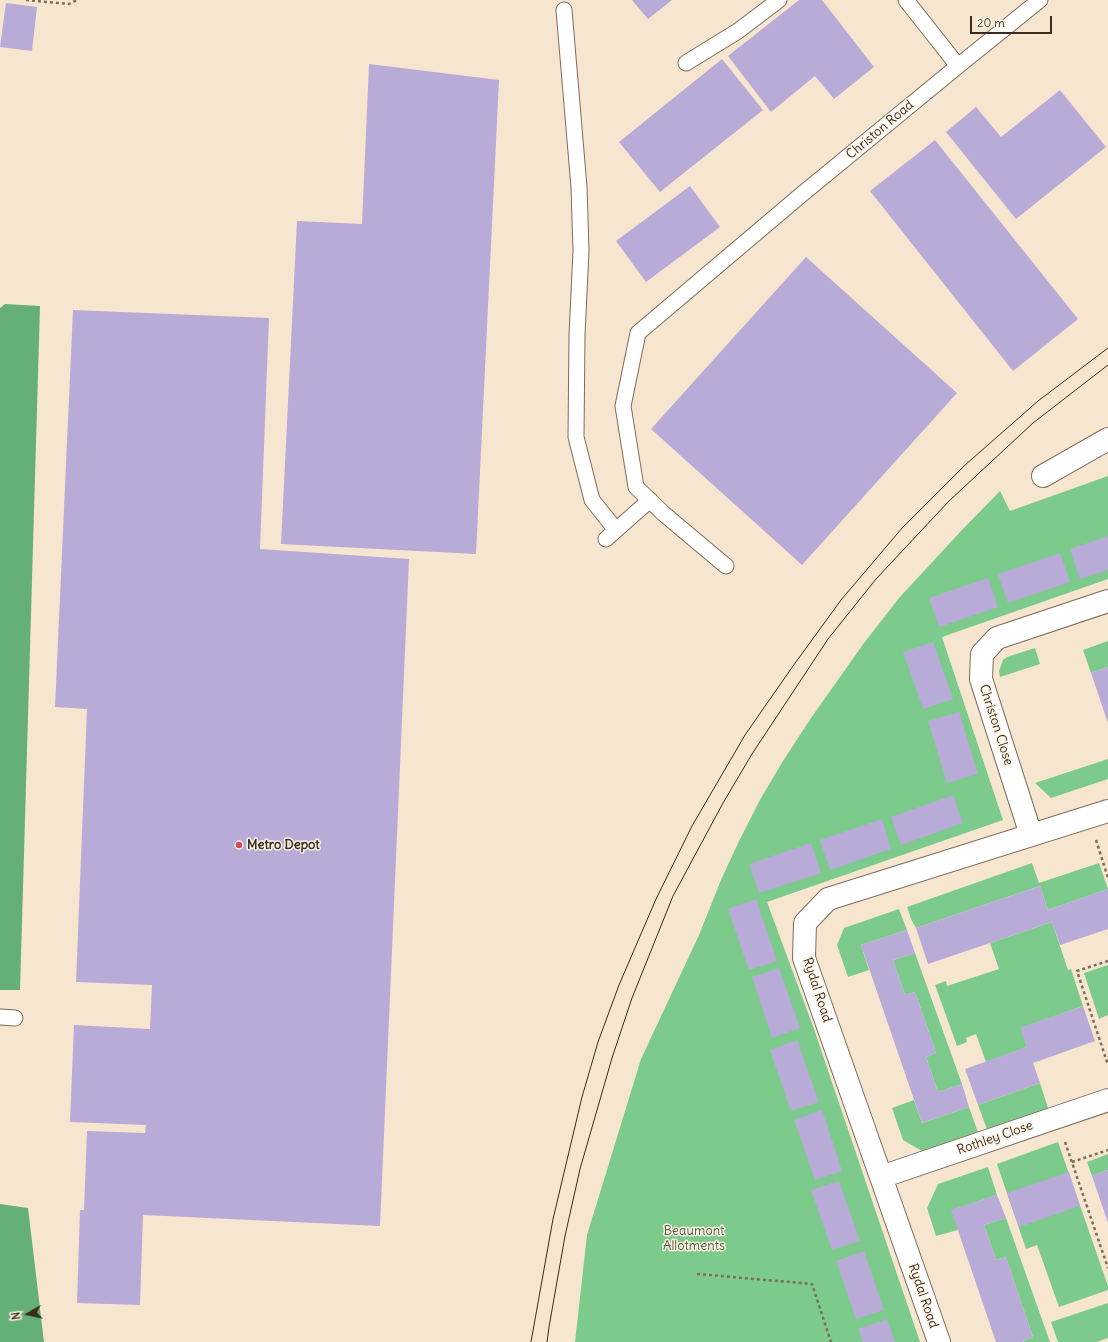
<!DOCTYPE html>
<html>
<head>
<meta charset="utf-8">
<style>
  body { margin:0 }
  #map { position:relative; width:1108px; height:1342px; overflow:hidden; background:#f7e6cf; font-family:Delius,sans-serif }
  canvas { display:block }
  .north { position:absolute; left:8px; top:1294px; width:40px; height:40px; -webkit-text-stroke:3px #fcf5e5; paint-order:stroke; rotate:261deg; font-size:11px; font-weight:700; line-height:16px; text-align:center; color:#3b2a1e }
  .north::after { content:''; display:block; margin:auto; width:14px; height:18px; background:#3b2a1e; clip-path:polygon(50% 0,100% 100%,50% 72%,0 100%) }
  .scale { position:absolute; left:970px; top:16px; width:82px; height:18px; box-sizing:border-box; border:2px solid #3b2a1e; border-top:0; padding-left:5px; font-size:12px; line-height:14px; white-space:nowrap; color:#3b2a1e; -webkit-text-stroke:3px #fcf5e5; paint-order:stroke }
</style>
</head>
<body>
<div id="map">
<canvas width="1108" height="1342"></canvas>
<div class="north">N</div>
<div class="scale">20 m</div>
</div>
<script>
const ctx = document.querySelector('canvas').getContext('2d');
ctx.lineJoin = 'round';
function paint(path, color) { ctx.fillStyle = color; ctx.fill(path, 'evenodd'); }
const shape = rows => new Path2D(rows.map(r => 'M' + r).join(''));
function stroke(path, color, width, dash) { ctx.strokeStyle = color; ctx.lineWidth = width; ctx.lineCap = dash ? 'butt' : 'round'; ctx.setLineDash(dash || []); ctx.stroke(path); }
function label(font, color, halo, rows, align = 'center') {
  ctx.font = font + ' Delius,sans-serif'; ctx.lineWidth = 3; ctx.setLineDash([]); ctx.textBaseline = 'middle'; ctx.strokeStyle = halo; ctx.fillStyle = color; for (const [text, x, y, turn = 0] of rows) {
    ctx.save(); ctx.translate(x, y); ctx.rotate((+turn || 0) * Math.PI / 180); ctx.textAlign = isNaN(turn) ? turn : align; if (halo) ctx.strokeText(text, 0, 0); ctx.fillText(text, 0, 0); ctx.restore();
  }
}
paint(shape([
  [1108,476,1108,579,942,637,1003,820,767,902,814,1029,920,1342,575,1342,587,1235,641,1059,699,935,721,880,739,841,761,798,783,761,811,718,864,643,899,598,961,531,1000,491,1010,511],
  [1108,641,1108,667,1091,673,1083,650],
  [1035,648,1040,664,1000,677,999,671,1003,660,1007,657],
  [1108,759,1108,779,1051,798,1035,783],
  [1032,863,1039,883,1099,863,1108,889,1048,910,1040,886,916,928,911,919,907,907],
  [899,909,907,930,861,945,869,970,848,977,837,945,844,928],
  [1052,922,1068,970,1071,969,1083,1006,1021,1028,1027,1047,986,1062,976,1034,966,1038,967,1042,957,1046,935,985,946,981,947,986,999,969,990,943],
  [915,953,962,1084,938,1092,926,1057,936,1053,922,1012,915,992,905,995,893,960],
  [1108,965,1108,1015,1099,1019,1084,973],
  [1040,1083,1049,1111,988,1132,978,1105],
  [914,1100,922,1123,969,1107,979,1135,927,1154,903,1140,892,1108],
  [1058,1142,1108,1286,1108,1290,1059,1307,1037,1245,1026,1249,997,1164],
  [1108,1154,1108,1170,1092,1176,1087,1162],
  [988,1167,997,1195,952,1210,958,1230,936,1236,927,1208,938,1184],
  [1006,1218,1050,1342,1024,1342,1023,1341,1033,1337,1019,1296,1006,1257,996,1260,984,1225],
  [1108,1303,1108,1338,1097,1342,1058,1342,1051,1322]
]), '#7ccb8c');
paint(shape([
  [5,304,40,306,20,990,0,990,0,308],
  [0,1204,28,1208,44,1342,0,1342]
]), '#65af78');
paint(shape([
  [632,0,672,0,648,19],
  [799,0,822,0,874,67,834,99,815,76,771,112,728,56],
  [6,3,37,7,32,51,0,47],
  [722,59,763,110,660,192,619,142],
  [369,64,499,80,476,554,281,544,297,221,362,224],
  [1060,90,1106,147,1016,219,946,132,976,107,1001,137],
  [935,140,1078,319,1013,371,870,191],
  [690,186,720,227,646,282,616,241],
  [806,257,957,393,802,565,651,429],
  [73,310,269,318,260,549,409,559,380,1226,143,1215,140,1305,77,1303,80,1210,84,1210,87,1131,145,1133,146,1125,70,1122,74,1025,150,1029,152,985,76,982,87,709,55,707],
  [1108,536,1108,570,1080,579,1070,549],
  [1060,553,1070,582,1008,603,998,574],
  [988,578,998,607,939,627,929,598],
  [933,642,953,699,923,709,903,652],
  [1108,667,1108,723,1091,673],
  [959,712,978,774,947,783,928,721],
  [953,795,963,823,901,845,891,817],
  [882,819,891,849,830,870,820,840],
  [811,843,821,873,759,893,749,864],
  [1040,886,1048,910,1108,889,1108,929,1060,945,1052,922,928,964,916,928],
  [756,899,777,961,749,970,728,909],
  [907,930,915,953,893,960,905,995,915,992,922,1012,936,1053,926,1057,938,1092,962,1084,969,1107,922,1123,861,945],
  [779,968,800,1028,772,1038,752,977],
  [1083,1006,1095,1041,1033,1063,1040,1083,978,1105,965,1069,1027,1047,1020,1028],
  [797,1040,819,1102,791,1111,770,1050],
  [822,1110,842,1171,815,1180,794,1120],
  [1108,1170,1108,1223,1092,1176],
  [1069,1172,1080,1206,1019,1227,1007,1193],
  [839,1181,860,1241,832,1250,811,1190],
  [997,1195,1006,1218,984,1225,996,1260,1006,1257,1019,1296,1033,1337,1023,1341,1024,1342,996,1342,951,1210],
  [864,1251,884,1310,856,1319,836,1261],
  [887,1319,895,1342,863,1342,858,1329]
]), '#b8abd8');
const lane = shape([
  [906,0,958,66],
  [564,10,579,187,581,251,577,335,576,437,592,500,616,530],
  [686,63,738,31,779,0],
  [606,539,650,500],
  [726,566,664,514,636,487,623,406,638,333,801,195,958,66,1040,0],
  [0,1017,15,1018]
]);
const street = shape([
  [1043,476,1108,439],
  [1031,835,981,679,982,654,997,638,1108,601],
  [881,1177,1108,1100],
  [939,1342,804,958,805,923,828,899,1108,811]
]);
stroke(lane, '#7d6c5c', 17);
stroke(street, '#7d6c5c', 24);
stroke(shape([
  [26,0,69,4,77,0],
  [1096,840,1108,878],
  [1108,961,1077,971,1108,1065],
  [1065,1142,1108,1268],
  [1072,1162,1108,1150],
  [697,1274,812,1284,831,1342]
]), '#7d6c5c', 2.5, [3, 3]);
stroke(lane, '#fff', 15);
stroke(street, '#fff', 22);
stroke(shape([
  [531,1342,553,1219,582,1097,598,1042,619,985,656,899,692,826,745,735,793,666,841,600,903,527,964,466,1038,401,1108,348],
  [547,1342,549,1327,565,1236,580,1169,612,1058,632,998,673,896,723,803,752,754,828,639,876,579,949,501,1033,423,1108,365]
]), '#3b2a1e', 1);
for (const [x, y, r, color] of [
  [239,845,4,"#d1495b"]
]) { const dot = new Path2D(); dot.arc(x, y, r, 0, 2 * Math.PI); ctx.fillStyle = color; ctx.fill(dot); stroke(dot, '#fcf5e5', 1.5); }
label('13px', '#3b2a1e', '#fcf5e5', [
  ["Christon Road",880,130,-40],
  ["Christon Close",996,725,72],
  ["Rydal Road",817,990,72],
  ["Rothley Close",995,1138,-19],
  ["Rydal Road",923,1296,71]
]);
label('bold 13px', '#3b2a1e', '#fcf5e5', [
  ["Metro Depot",247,845]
], 'left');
label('13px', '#4e5a3f', '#fcf5e5', [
  ["Beaumont",694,1231],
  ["Allotments",694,1246]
]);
</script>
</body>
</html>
